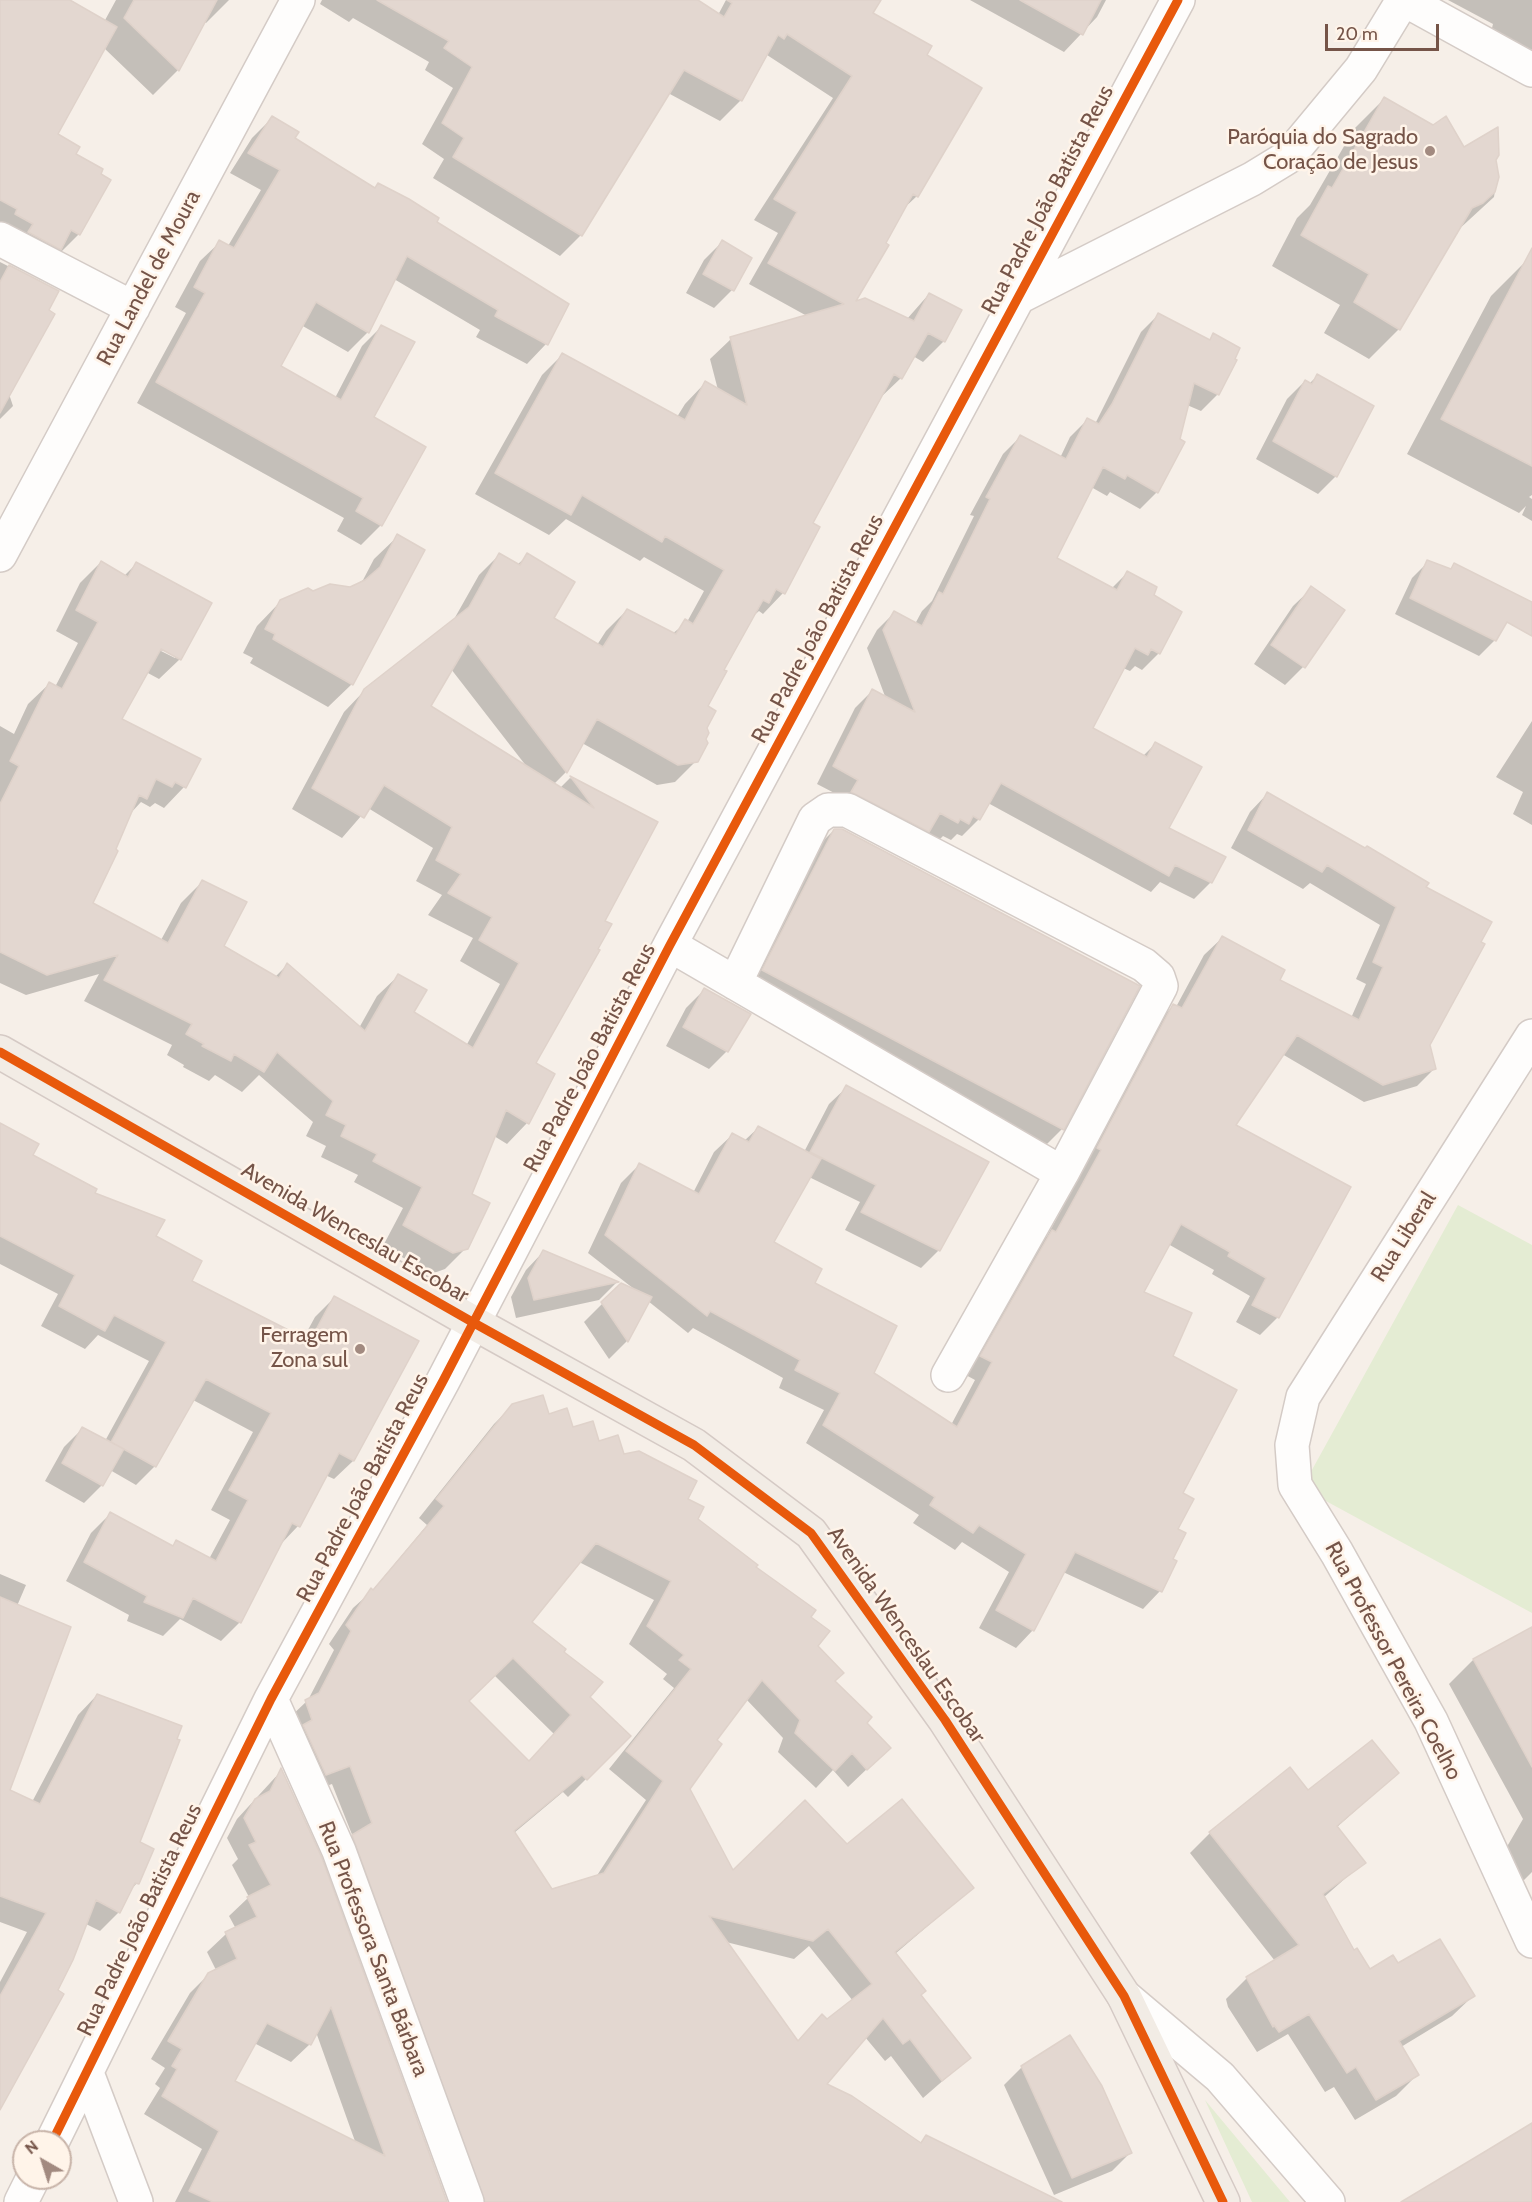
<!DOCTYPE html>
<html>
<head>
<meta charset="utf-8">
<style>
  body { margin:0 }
  #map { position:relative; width:1532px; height:2202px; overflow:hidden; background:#f6efe8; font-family:Cabin,sans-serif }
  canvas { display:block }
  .north { position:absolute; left:12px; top:2130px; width:60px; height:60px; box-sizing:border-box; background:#fff4e9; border:2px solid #c8b4a9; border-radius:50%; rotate:321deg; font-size:16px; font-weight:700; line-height:24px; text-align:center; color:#755448 }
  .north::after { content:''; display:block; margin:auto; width:21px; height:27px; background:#a28a80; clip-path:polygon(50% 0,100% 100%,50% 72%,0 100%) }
  .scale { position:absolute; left:1325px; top:24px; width:114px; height:27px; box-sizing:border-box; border:3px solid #755448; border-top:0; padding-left:8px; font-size:18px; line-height:21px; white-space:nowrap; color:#755448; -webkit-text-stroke:4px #fff4e9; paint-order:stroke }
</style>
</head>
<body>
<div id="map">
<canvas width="1532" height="2202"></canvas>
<div class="north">N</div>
<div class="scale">20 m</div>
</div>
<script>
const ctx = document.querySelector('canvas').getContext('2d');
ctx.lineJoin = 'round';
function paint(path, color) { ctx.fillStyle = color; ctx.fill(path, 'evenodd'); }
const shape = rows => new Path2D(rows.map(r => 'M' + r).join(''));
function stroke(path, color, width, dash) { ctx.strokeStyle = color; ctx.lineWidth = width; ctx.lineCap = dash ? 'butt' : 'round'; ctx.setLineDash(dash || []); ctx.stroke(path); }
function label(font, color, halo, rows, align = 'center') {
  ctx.font = font + ' Cabin,sans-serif'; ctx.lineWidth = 5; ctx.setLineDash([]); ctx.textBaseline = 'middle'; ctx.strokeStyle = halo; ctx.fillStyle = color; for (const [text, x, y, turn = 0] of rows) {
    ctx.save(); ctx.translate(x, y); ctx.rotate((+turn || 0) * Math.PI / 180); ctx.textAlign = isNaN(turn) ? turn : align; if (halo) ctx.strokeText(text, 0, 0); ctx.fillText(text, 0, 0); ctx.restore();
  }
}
paint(shape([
  [1458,1205,1532,1245,1532,1613,1302,1488],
  [1205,2100,1290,2202,1252,2202]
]), '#e4ecd3');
paint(shape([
  [0,0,67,0,104,22,116,0,229,0,206,23,204,22,178,70,153,95,104,48,56,135,74,155,79,234,54,259,0,256],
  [322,0,696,0,718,15,726,0,863,0,871,13,925,55,917,196,902,210,853,303,907,319,929,294,944,341,923,362,913,356,901,378,880,398,811,524,783,593,763,614,759,611,750,619,722,671,705,706,705,728,696,761,675,782,657,785,582,743,566,772,554,784,560,788,570,778,656,822,603,921,534,1064,527,1123,507,1144,494,1136,470,1194,466,1248,445,1269,431,1274,383,1246,403,1208,354,1182,358,1175,321,1157,326,1146,306,1136,313,1122,259,1075,242,1092,215,1075,209,1081,183,1067,184,1065,167,1055,172,1045,84,1001,99,974,26,995,0,983,0,726,14,734,28,704,49,684,55,687,78,643,56,631,80,583,101,562,124,576,136,564,180,659,159,679,146,672,120,720,184,787,164,808,155,803,150,807,141,802,129,815,91,903,161,940,181,903,202,882,222,946,275,977,287,965,359,1028,377,996,398,976,412,1013,466,1046,500,984,460,961,473,938,428,915,442,895,416,881,433,848,368,808,342,838,292,809,344,712,365,690,453,621,479,575,499,555,517,565,528,555,552,619,597,645,606,631,627,610,672,634,687,622,704,591,644,557,640,561,566,519,549,535,475,494,542,375,563,354,677,417,685,404,705,383,718,390,710,359,731,339,807,316,749,284,778,233,754,220,833,98,767,55,741,100,720,121,668,93,581,235,560,256,433,178,444,159,422,144,453,88,425,70,429,62,353,18,349,22,320,4],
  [155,644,175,655,175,658,153,647],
  [451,669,527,767,429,706],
  [970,0,1106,0,1097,17,1064,52],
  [1448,0,1532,0,1532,50,1491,32,1493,24],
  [1384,99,1463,149,1494,160,1497,177,1494,197,1457,231,1399,329,1369,359,1324,333,1340,305,1272,266,1297,218,1310,205,1354,129],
  [272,118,293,138,332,164,435,223,546,344,527,364,476,337,480,330,394,279,368,332,348,352,301,325,279,367,335,398,362,346,382,326,372,418,381,525,361,545,337,531,344,518,137,403,186,313,175,307,200,261,220,242,228,246,261,190,230,173,252,138],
  [722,242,750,259,732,290,714,308,686,293,704,260],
  [1526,261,1532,264,1532,495,1529,497,1532,499,1532,521,1522,515,1526,506,1519,513,1407,454,1491,296],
  [0,262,57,291,9,394,13,406,0,419],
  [1158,315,1208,341,1213,335,1218,394,1201,411,1187,405,1157,492,1140,509,1110,492,1107,496,1091,487,1055,558,1111,589,1127,573,1152,596,1159,653,1142,670,1135,666,1130,671,1123,668,1091,729,1143,756,1155,744,1167,829,1211,882,1194,899,1160,882,1151,892,988,803,979,819,962,836,957,834,951,840,943,836,940,839,926,832,911,848,842,797,817,784,855,708,872,691,886,699,867,648,877,630,894,613,915,624,922,611,932,601,974,516,970,515,1003,454,1020,437,1060,458,1070,437,1087,420,1095,424,1141,332],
  [1317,376,1336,476,1318,494,1256,459,1287,399,1305,381,1309,384],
  [398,536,352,684,328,707,250,663,253,658,243,653,257,626,281,601,313,593,350,589,363,580,374,559],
  [1428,562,1495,640,1479,656,1395,614,1412,578],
  [1312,588,1343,610,1303,667,1285,685,1254,664,1293,606],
  [1532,721,1532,825,1513,814,1523,792,1496,777],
  [1267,794,1424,888,1428,1044,1434,1069,1417,1086,1364,1102,1282,1054,1234,1126,1349,1188,1277,1318,1260,1335,1236,1322,1250,1296,1212,1274,1214,1270,1168,1244,1142,1292,1171,1356,1181,1494,1171,1559,1175,1562,1160,1591,1143,1609,1063,1572,1033,1630,1016,1648,979,1628,1009,1572,962,1542,955,1550,913,1523,919,1515,806,1443,824,1410,779,1388,783,1378,693,1328,688,1333,648,1301,627,1341,609,1359,584,1322,621,1285,634,1289,588,1253,621,1183,639,1165,693,1193,714,1152,732,1135,744,1141,758,1128,804,1152,829,1104,847,1087,987,1162,938,1251,921,1268,845,1230,860,1202,809,1177,772,1242,813,1284,872,1373,951,1425,975,1380,964,1374,1034,1249,1047,1236,1084,1168,1080,1165,1156,1023,1173,1006,1176,1007,1204,955,1222,938,1278,981,1351,1018,1366,984,1356,979,1380,925,1310,883,1303,889,1231,848,1250,812],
  [842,830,1138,987,1062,1129,1044,1147,745,989,814,850,833,831],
  [704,990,727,1051,709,1069,666,1046,686,1008],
  [0,1125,31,1156,93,1193,154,1237,190,1281,303,1339,315,1317,334,1298,417,1341,353,1461,334,1479,325,1475,298,1526,280,1545,240,1622,221,1641,180,1619,163,1636,127,1621,129,1615,66,1581,91,1533,110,1514,172,1547,177,1542,209,1559,230,1520,211,1510,253,1432,193,1400,155,1466,136,1485,110,1470,102,1485,84,1503,45,1481,64,1447,82,1429,105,1441,149,1361,98,1335,85,1349,41,1326,58,1294,0,1264],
  [544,1251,616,1283,599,1300,516,1318,511,1297,526,1270],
  [513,1405,548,1416,623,1456,686,1499,696,1519,809,1617,816,1646,833,1682,865,1723,870,1766,848,1787,833,1770,816,1788,778,1752,783,1738,746,1699,715,1740,688,1789,732,1872,847,1846,972,1888,895,1954,920,1995,969,2058,923,2098,891,2056,885,2061,865,2037,824,2084,919,2144,926,2137,1017,2202,462,2202,335,1855,353,1837,332,1784,307,1793,287,1720,308,1700,334,1650,329,1644,353,1608,372,1591,427,1525,419,1518,494,1424],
  [579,1562,654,1600,629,1644,667,1674,663,1679,674,1688,609,1769,646,1800,596,1877,551,1891,514,1833,563,1792,568,1797,629,1736,588,1697,562,1652,530,1622],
  [494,1675,554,1734,528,1763,467,1701],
  [726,1942,794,1959,809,1946,853,2001,797,2042],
  [0,1574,26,1585,17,1606,8,1791,32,1802,78,1715,97,1695,138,1843,137,1883,130,1891,119,1912,100,1931,86,1924,0,2107,0,1982,27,1932,0,1922],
  [1532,1629,1532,1872,1518,1886,1501,1857,1523,1819,1449,1684,1473,1660],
  [281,1771,445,2202,175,2202,202,2149,144,2114,160,2088,155,2084,165,2068,151,2059,190,1993,209,1974,216,1970,207,1952,226,1934,236,1929,229,1916,249,1897,232,1865,238,1859,227,1838,237,1819],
  [316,2032,356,2144,233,2082,254,2043,291,2062,310,2044],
  [1397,1773,1336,1828,1364,1862,1323,1898,1354,1952,1369,1971,1398,1965,1473,1996,1452,2016,1401,2047,1417,2075,1396,2096,1355,2120,1334,2087,1325,2092,1288,2034,1257,2052,1228,2007,1226,1999,1247,1978,1275,1961,1190,1853,1210,1833,1308,1792],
  [1022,2067,1130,2153,1112,2171,1054,2195,1004,2085]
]), '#0003');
const building = shape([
  [0,0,70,0,117,27,58,134,80,147,76,154,103,169,101,174,111,180,80,235,71,230,61,250,28,232,33,224,15,214,17,209,0,200,0,0],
  [134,0,217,0,179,71,124,18,134,0],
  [377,0,698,0,724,17,732,3,727,0,881,0,873,13,932,46,927,55,982,88,918,197,913,194,886,243,889,245,856,301,865,298,914,321,929,293,962,310,945,342,928,333,902,379,894,374,813,523,820,527,785,594,776,589,769,603,763,600,724,670,727,671,708,706,716,711,707,728,709,733,706,739,708,743,698,762,678,765,597,719,567,773,468,643,431,706,594,808,570,776,658,822,605,921,612,924,598,949,600,950,536,1063,555,1074,529,1124,506,1110,472,1194,490,1203,468,1249,453,1253,403,1225,422,1187,373,1161,377,1154,341,1136,346,1125,326,1115,333,1101,277,1052,264,1072,234,1054,231,1061,202,1046,204,1044,186,1034,192,1024,104,980,118,955,47,975,0,952,0,804,19,766,10,761,49,682,62,689,98,622,76,610,101,561,128,577,136,562,212,603,181,660,161,649,122,719,201,759,186,788,175,782,172,787,156,779,147,799,139,795,116,849,118,851,93,903,168,943,202,880,247,902,224,946,279,978,287,963,365,1031,398,974,427,990,414,1012,473,1048,519,963,479,940,492,917,448,893,461,874,436,860,452,827,384,785,364,818,312,788,364,689,469,607,499,553,520,565,527,553,575,582,554,618,603,647,627,609,676,634,685,619,693,624,724,570,665,536,662,542,582,495,571,515,495,473,562,353,685,420,705,381,747,405,730,337,844,304,768,263,797,212,774,199,852,76,787,34,784,39,778,35,742,101,684,70,582,236,453,157,464,138,442,123,472,67,444,48,449,41,377,0],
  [1020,0,1101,0,1083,35,1020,0],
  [1384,97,1433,125,1446,116,1464,147,1498,127,1499,155,1496,160,1499,177,1495,192,1483,203,1472,208,1400,330,1354,302,1369,274,1301,235,1328,186,1332,188,1384,97],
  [272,116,299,132,295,138,333,162,375,188,378,183,409,199,439,218,437,222,569,304,548,345,495,316,498,310,407,256,369,333,316,302,281,366,341,400,381,325,415,342,374,417,426,447,382,526,356,511,363,498,156,382,205,293,194,287,219,240,234,248,280,170,248,153,272,116],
  [722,240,752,258,734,291,703,274,722,240],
  [1532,248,1532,466,1441,419,1532,248],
  [9,265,59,291,49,310,55,314,0,413,0,282,9,265],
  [1158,313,1210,340,1213,333,1240,348,1235,359,1237,360,1219,395,1194,383,1180,439,1185,442,1158,493,1127,475,1125,479,1103,467,1057,558,1117,590,1127,571,1157,587,1154,595,1182,612,1160,654,1151,649,1148,655,1135,648,1093,728,1147,757,1155,742,1202,767,1169,828,1226,857,1212,883,1175,865,1169,876,1001,783,980,820,973,816,969,824,960,819,958,823,940,813,929,832,851,792,858,780,833,766,872,689,915,712,883,630,894,611,922,626,939,592,943,594,990,499,986,497,1020,435,1066,459,1087,418,1099,424,1112,404,1158,313],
  [1317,374,1374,406,1337,477,1273,441,1305,380,1312,384,1317,374],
  [397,534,425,550,353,685,273,639,275,634,265,629,280,600,308,588,313,591,330,584,350,587,365,580,380,567,397,534],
  [1427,560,1451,569,1454,563,1532,602,1532,636,1507,622,1496,641,1410,598,1427,560],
  [1311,586,1345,610,1305,668,1271,645,1311,586],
  [1267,792,1365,848,1367,846,1429,883,1426,887,1492,922,1481,942,1485,944,1430,1045,1436,1069,1383,1085,1297,1035,1236,1125,1351,1187,1279,1318,1252,1305,1266,1278,1228,1256,1230,1252,1181,1224,1144,1292,1192,1313,1173,1356,1237,1390,1183,1493,1194,1499,1178,1529,1186,1533,1173,1559,1177,1561,1162,1592,1075,1552,1034,1631,996,1610,1026,1554,979,1525,973,1533,930,1505,935,1497,823,1425,840,1393,795,1370,800,1360,791,1355,710,1311,707,1316,605,1235,639,1163,699,1194,732,1133,749,1142,758,1126,821,1159,774,1242,822,1269,815,1283,897,1326,874,1373,957,1427,992,1362,980,1356,1052,1230,1056,1232,1101,1150,1097,1148,1173,1004,1182,1008,1222,936,1285,970,1280,980,1359,1020,1383,967,1373,962,1396,907,1327,865,1322,872,1248,830,1267,792],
  [834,829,842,829,1140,986,1064,1130,762,970,834,829],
  [704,988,751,1014,728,1052,683,1027,704,988],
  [846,1085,989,1162,940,1251,861,1212,876,1185,810,1152,846,1085],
  [0,1123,39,1144,33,1155,97,1189,95,1193,165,1220,156,1236,202,1261,192,1281,310,1341,334,1296,419,1341,354,1461,339,1453,300,1527,292,1523,241,1623,193,1598,183,1618,144,1602,147,1596,84,1562,110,1512,173,1546,176,1540,216,1561,248,1500,229,1490,271,1413,206,1379,156,1467,111,1442,166,1342,114,1315,105,1331,59,1306,75,1275,0,1236,0,1123],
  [543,1250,619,1282,534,1300,528,1278,543,1250],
  [621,1283,652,1297,628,1342,601,1302,621,1283],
  [543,1395,549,1414,567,1408,573,1427,593,1421,599,1441,618,1435,624,1454,639,1451,697,1481,688,1499,704,1507,698,1519,758,1565,756,1567,816,1610,811,1617,830,1631,818,1646,844,1673,835,1681,872,1717,867,1723,891,1748,867,1770,852,1753,835,1771,795,1733,800,1720,762,1680,717,1740,722,1744,690,1789,733,1870,805,1800,847,1844,902,1799,974,1888,895,1952,926,1991,921,1995,971,2058,942,2081,910,2039,903,2044,883,2018,827,2084,852,2096,921,2143,926,2135,1062,2202,485,2202,352,1835,372,1823,350,1766,326,1775,303,1725,312,1720,305,1700,319,1693,351,1631,346,1625,371,1588,373,1590,444,1506,436,1499,512,1404,543,1395],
  [596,1543,671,1581,647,1626,684,1655,679,1660,691,1669,626,1751,663,1781,604,1873,552,1889,514,1831,582,1775,587,1780,631,1736,590,1697,603,1682,564,1652,566,1649,532,1622,596,1543],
  [513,1658,571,1715,529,1761,469,1701,513,1658],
  [709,1916,813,1941,828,1929,872,1984,827,2019,822,2014,798,2041,709,1916],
  [82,1427,124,1449,103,1486,62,1463,82,1427],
  [0,1597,71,1627,10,1790,40,1804,97,1694,182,1726,177,1739,180,1740,140,1842,154,1849,139,1884,135,1883,120,1913,96,1900,73,1960,58,1990,64,1994,0,2110,0,1996,46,1913,0,1896,0,1597],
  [1532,1627,1532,1767,1473,1659,1532,1627],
  [1372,1740,1399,1773,1337,1826,1366,1863,1323,1894,1354,1950,1357,1948,1370,1969,1393,1955,1398,1963,1440,1939,1475,1996,1399,2041,1419,2075,1376,2100,1356,2067,1347,2073,1309,2014,1279,2032,1274,2025,1273,2027,1246,1977,1299,1945,1209,1832,1290,1767,1308,1790,1372,1740],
  [281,1768,322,1858,447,2202,213,2202,189,2191,219,2131,162,2096,177,2069,172,2066,182,2049,168,2041,208,1973,237,1959,225,1932,257,1917,247,1897,271,1885,249,1845,256,1842,244,1818,255,1799,270,1791,281,1768],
  [331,2007,356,2077,385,2156,235,2081,267,2023,311,2045,331,2007],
  [1070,2035,1102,2086,1132,2153,1072,2178,1021,2066,1070,2035],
  [1532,2123,1532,2202,1401,2202,1486,2151,1532,2123]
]);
paint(building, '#e3d7d0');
stroke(building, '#dfd2ca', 1.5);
const minor = shape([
  [1405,0,1532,70],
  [0,239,133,308],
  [1017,298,1252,179,1288,157,1361,69,1403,0],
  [0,555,298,0],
  [670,945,1062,1173],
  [735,983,815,819,828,810,847,810,1144,965,1158,977,1161,986,1062,1173,948,1375],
  [1532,1036,1303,1397,1292,1445,1295,1485,1337,1553,1431,1721,1532,1941],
  [271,1699,339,1851,467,2202],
  [1124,1996,1220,2077,1328,2202],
  [87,2073,136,2202],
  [52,2142,271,1699,443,1381,670,945,1178,0],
  [21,2202,33,2178]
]);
const major = shape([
  [0,1052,474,1323,694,1445,811,1533,945,1720,1124,1996,1223,2202]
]);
stroke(minor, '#d4cbc6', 36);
stroke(major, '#d5cac5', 36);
stroke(minor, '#fefdfc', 33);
stroke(major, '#f2ece5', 33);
stroke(shape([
  [0,1052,474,1323,694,1445,811,1533,945,1720,1124,1996,1223,2202],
  [52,2142,271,1699,443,1381,670,945,1178,0]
]), '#e8590c', 9);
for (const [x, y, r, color] of [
  [1430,151,6,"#a28a80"],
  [360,1349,6,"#a28a80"]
]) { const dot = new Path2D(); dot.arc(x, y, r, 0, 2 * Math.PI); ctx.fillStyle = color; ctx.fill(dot); stroke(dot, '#fff4e9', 2); }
label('22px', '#755448', '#fff4e9', [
  ["Paróquia do Sagrado",1418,138],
  ["Coração de Jesus",1418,163],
  ["Ferragem",348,1336],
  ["Zona sul",348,1361]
], 'right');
label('22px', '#755448', '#fff4e9', [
  ["Rua Padre João Batista Reus",1048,200,-62],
  ["Rua Landel de Moura",149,278,-62],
  ["Rua Padre João Batista Reus",818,629,-62],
  ["Rua Padre João Batista Reus",590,1058,-62],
  ["Avenida Wenceslau Escobar",355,1233,30],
  ["Rua Liberal",1404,1237,-58],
  ["Rua Padre João Batista Reus",363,1488,-62],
  ["Avenida Wenceslau Escobar",906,1635,55],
  ["Rua Professor Pereira Coelho",1393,1661,62],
  ["Rua Padre João Batista Reus",140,1920,-64],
  ["Rua Professora Santa Bárbara",373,1949,69]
]);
</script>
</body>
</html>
